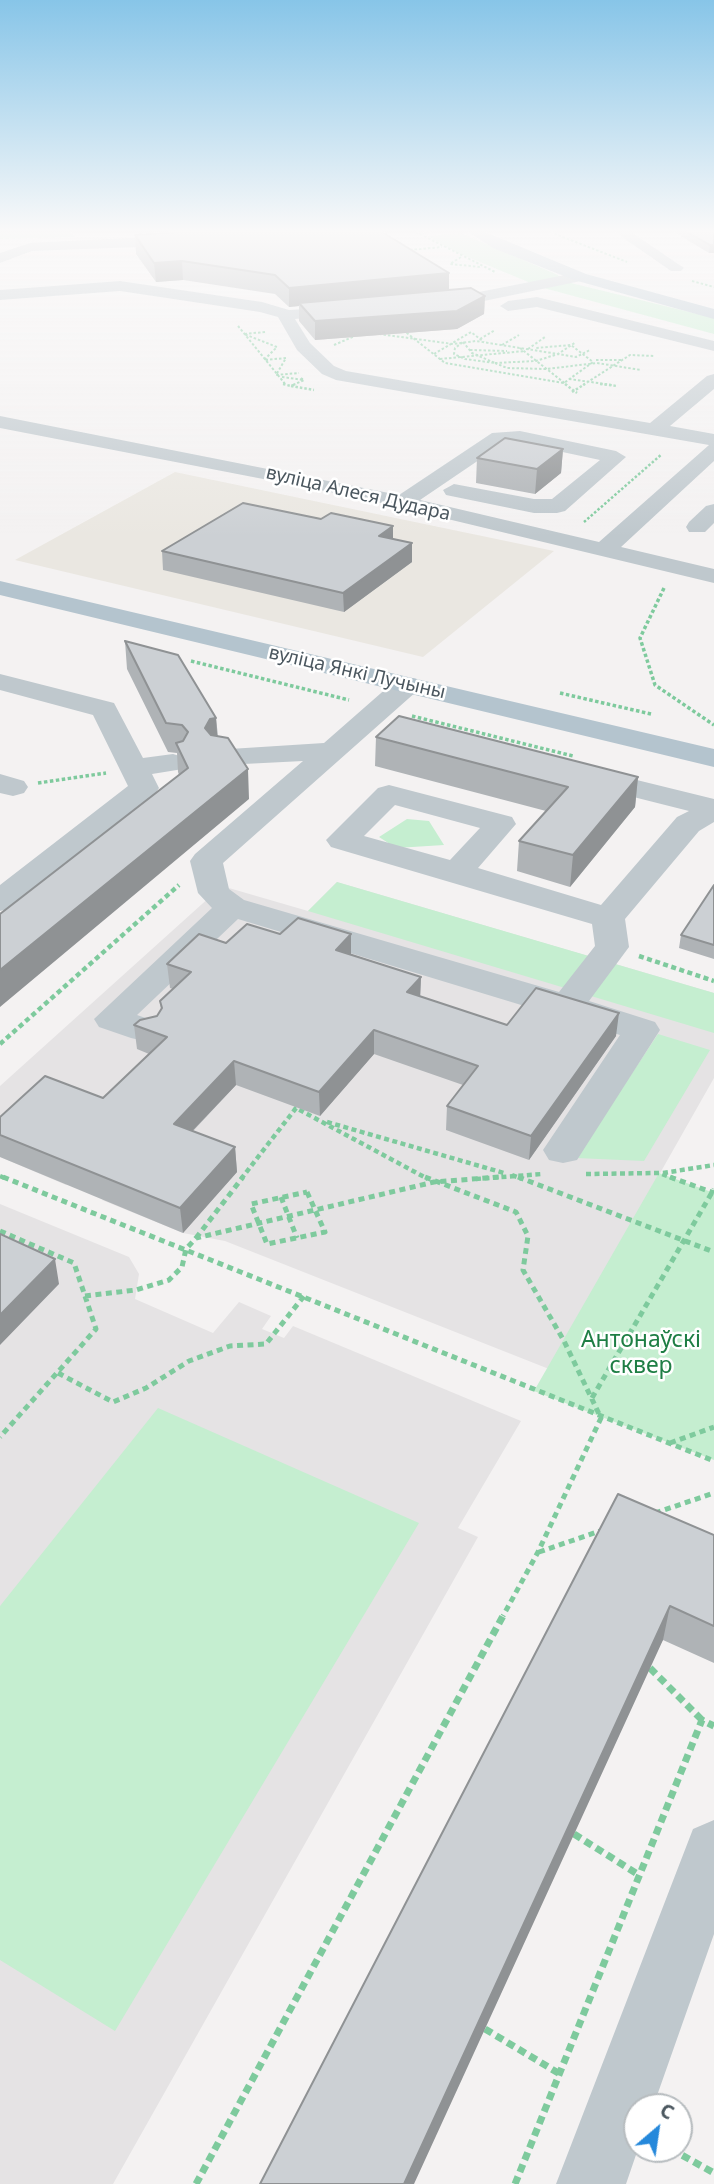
<!DOCTYPE html>
<html>
<head>
<meta charset="utf-8">
<style>
  body { margin:0 }
  #map { position:relative; width:714px; height:2184px; overflow:hidden; background:#f4f2f2; font-family:"Noto Sans",sans-serif }
  canvas { display:block }
  .north { position:absolute; left:623px; top:2093px; width:70px; height:70px; box-sizing:border-box; background:#fff; border:2px solid #b7bcbf; border-radius:50%; rotate:29deg; font-size:19px; font-weight:700; line-height:28px; text-align:center; color:#4b575f }
  .north::after { content:''; display:block; margin:auto; width:24px; height:32px; background:#2588db; clip-path:polygon(50% 0,100% 100%,50% 72%,0 100%) }
</style>
</head>
<body>
<div id="map">
<canvas width="714" height="2184"></canvas>
<div class="north">С</div>
</div>
<script>
const ctx = document.querySelector('canvas').getContext('2d');
ctx.lineJoin = 'round';
function paint(path, color) { ctx.fillStyle = color; ctx.fill(path, 'evenodd'); }
const shape = rows => new Path2D(rows.map(r => 'M' + r).join(''));
function stroke(path, color, width, dash) { ctx.strokeStyle = color; ctx.lineWidth = width; ctx.lineCap = dash ? 'butt' : 'round'; ctx.setLineDash(dash || []); ctx.stroke(path); }
function label(font, color, halo, rows, align = 'center') {
  ctx.font = font + ' "Noto Sans",sans-serif'; ctx.lineWidth = 5; ctx.setLineDash([]); ctx.textBaseline = 'middle'; ctx.strokeStyle = halo; ctx.fillStyle = color; for (const [text, x, y, turn = 0] of rows) {
    ctx.save(); ctx.translate(x, y); ctx.rotate((+turn || 0) * Math.PI / 180); ctx.textAlign = isNaN(turn) ? turn : align; if (halo) ctx.strokeText(text, 0, 0); ctx.fillText(text, 0, 0); ctx.restore();
  }
}
paint(shape([
  [175,472,554,551,423,657,15,560]
]), '#eae7e1');
paint(shape([
  [337,882,714,993,714,1078,549,1369,225,1241,183,1233,102,1200,111,1190,76,1176,66,1185,0,1157,0,1086,222,886,308,911],
  [0,1204,129,1257,139,1274,135,1299,213,1333,239,1302,271,1316,262,1329,284,1338,293,1326,521,1421,458,1528,478,1537,113,2184,0,2184]
]), '#e5e3e4');
paint(shape([
  [0,232,71,232,75,237,0,239],
  [461,233,558,275,559,277,533,284,458,253,428,236],
  [567,282,714,318,714,334,540,287],
  [407,819,429,821,444,845,396,848,379,837],
  [337,882,599,959,575,991,308,911],
  [605,961,714,993,714,1033,581,993],
  [658,1034,710,1050,644,1161,576,1158],
  [659,1173,714,1193,714,1460,534,1391],
  [158,1408,419,1523,115,2031,0,1960,0,1606]
]), '#c5eed0');
stroke(shape([
  [416,232,495,272],
  [550,232,627,262],
  [419,233,432,232],
  [410,250,442,247],
  [461,257,450,264,481,267],
  [692,281,714,287],
  [238,326,286,385],
  [403,330,445,363,564,383,593,362,571,345,536,348],
  [265,332,244,334,277,347,264,360,286,358,276,375,299,373],
  [379,334,453,344,476,341,558,354,576,342],
  [480,339,495,330],
  [463,342,472,353,495,363,465,359,454,354,455,348,463,342],
  [334,345,355,336],
  [502,345,519,335],
  [520,348,567,385],
  [528,349,545,337],
  [470,350,507,351],
  [434,354,471,332,484,342],
  [440,359,525,351],
  [596,360,622,360],
  [495,363,536,361,558,354,576,357,590,350],
  [495,363,507,368,546,369,597,363,641,370],
  [282,377,304,380],
  [569,379,612,385],
  [293,385,304,380,301,378],
  [583,385,630,355,655,356]
]), '#7eca9d', 2, [2.5, 2]);
stroke(shape([
  [283,384,291,386,296,384],
  [565,384,577,393],
  [600,384,617,386],
  [291,386,314,390],
  [572,392,585,384],
  [584,522,662,454]
]), '#7eca9d', 2.5, [2.5, 2]);
stroke(shape([
  [664,588,640,638,655,685,714,725],
  [191,661,349,700],
  [560,693,651,714],
  [412,716,573,756],
  [38,783,106,773]
]), '#7eca9d', 3.5, [3.5, 2.5]);
stroke(shape([
  [639,956,714,981],
  [0,1044,179,885],
  [327,1122,504,1173],
  [663,1173,714,1165],
  [586,1174,659,1173,675,1179],
  [512,1175,522,1179],
  [0,1176,7,1179],
  [241,1179,296,1108,428,1179],
  [476,1179,542,1174]
]), '#7eca9d', 4.5, [5, 3.5]);
stroke(shape([
  [3,1177,714,1461],
  [425,1177,516,1212,528,1236,523,1270,564,1341,601,1418,538,1552,503,1616],
  [518,1177,714,1252],
  [670,1177,714,1193],
  [307,1192,325,1232,267,1244,251,1204,307,1192],
  [281,1197,297,1238],
  [0,1231,74,1263,96,1329,0,1437],
  [196,1238,243,1177],
  [85,1296,136,1290,169,1280,182,1267,186,1249,196,1238,434,1182,499,1177],
  [58,1373,113,1402,146,1388,189,1361,230,1346,266,1344,304,1296],
  [592,1398,714,1189],
  [670,1443,714,1427],
  [655,1513,714,1493],
  [539,1552,603,1530]
]), '#7eca9d', 5, [6, 4.5]);
stroke(shape([
  [650,1668,702,1720],
  [574,1834,639,1875],
  [485,2029,560,2074],
  [671,2149,714,2173],
  [196,2184,504,1614],
  [515,2184,702,1720,714,1726]
]), '#7eca9d', 7, [8, 5]);
paint(shape([
  [243,232,298,232,291,236,166,246,32,251,0,263,0,253,30,243,243,232],
  [615,232,631,232,684,268,681,271,671,271,615,232],
  [580,272,588,277,586,280,479,302,434,306,426,301,434,296,479,292,580,272],
  [120,281,262,302,289,310,356,306,358,309,350,314,295,319,310,343,334,366,346,371,650,423,707,376,714,374,714,389,670,426,714,434,714,461,621,547,714,569,714,583,356,497,0,428,0,416,399,495,492,433,520,431,616,451,626,457,565,511,557,513,534,513,446,495,443,490,454,484,534,499,552,499,600,460,520,443,504,443,420,500,599,542,709,445,336,380,322,374,297,350,278,317,260,312,120,291,0,300,0,290,120,281],
  [537,297,714,341,714,351,537,307,508,311,500,306,508,301,537,297],
  [714,504,714,523,705,532,689,532,686,527,689,522,706,506,714,504],
  [0,674,114,703,143,758,173,754,183,757,188,763,183,769,152,774,159,788,155,794,12,908,0,911,0,885,128,786,93,715,0,690,0,674],
  [407,677,417,679,421,685,417,691,223,863,229,889,244,900,559,992,595,946,592,924,331,847,326,840,378,788,389,785,512,817,516,824,478,868,601,905,677,817,689,811,578,783,573,777,578,771,588,768,714,799,714,822,699,831,625,919,629,947,589,1001,655,1022,660,1030,577,1160,563,1163,549,1160,543,1150,620,1035,238,919,137,1015,157,1022,162,1030,157,1038,144,1041,131,1038,99,1027,94,1019,212,908,198,893,190,861,195,854,303,761,224,765,214,762,209,756,214,750,324,743,397,679,407,677],
  [395,805,480,828,450,860,364,836,395,805],
  [0,774,24,781,28,787,24,793,13,796,0,793,0,774],
  [714,1820,714,1934,653,2107,637,2107,638,2149,626,2184,556,2184,693,1829,714,1820]
]), '#bfc8cd');
paint(shape([
  [468,232,485,232,586,274,714,309,714,319,574,280,493,248,468,232],
  [0,581,714,749,714,767,0,595,0,581]
]), '#b4c4ce');
paint(shape([
  [674,232,714,232,714,253,709,253],
  [135,235,485,296,484,314,457,329,315,340,299,321,299,306,289,307,275,294,183,280,156,282,136,254],
  [563,449,561,473,535,494,476,483,477,458],
  [321,519,393,526,393,539,412,562,344,612,163,570,162,551],
  [125,641,216,718,218,736,249,799,179,775,178,772,177,753,168,752,127,669],
  [376,737,638,777,635,807,570,887,517,871,519,841,546,811,375,766],
  [714,885,714,959,679,948,681,935],
  [280,934,351,954,421,977,420,997,507,1025,616,1036,529,1160,446,1130,447,1106,463,1085,374,1054,320,1116,236,1085,193,1131,235,1147,237,1172,183,1233,0,1157,0,1117,103,1098,149,1054,137,1049,134,1025,157,1016,161,1010,160,1001,173,989,170,988,167,964,226,943],
  [714,1535,714,1663,663,1640,260,2184]
]), '#afb3b6');
paint(shape([
  [710,245,714,245,714,253,709,253],
  [182,261,183,280,156,282,154,263],
  [449,273,449,292,299,303,299,306,289,307,289,288],
  [485,296,484,314,457,329,315,340,315,321],
  [563,449,561,473,535,494,537,469],
  [393,526,393,545,379,536],
  [412,543,412,562,344,612,343,593],
  [216,718,218,747,205,728,210,719],
  [248,769,249,799,0,1007,0,970],
  [638,777,635,807,570,887,573,855],
  [351,934,351,958,336,950],
  [421,977,420,1000,407,992],
  [619,1013,616,1036,529,1160,531,1136],
  [374,1030,374,1054,320,1116,319,1092],
  [234,1061,236,1085,176,1148,174,1124],
  [235,1147,237,1172,183,1233,180,1208],
  [55,1259,59,1284,0,1345,0,1315],
  [670,1606,663,1640,414,2184,404,2184]
]), '#8f9294');
const building = shape([
  [179,232,382,232,449,273,289,288,275,275,182,261,154,263,135,235,179,232],
  [687,232,714,232,714,245,710,245,687,232],
  [471,288,485,296,457,311,315,321,299,303,471,288],
  [505,438,563,449,537,469,477,458,505,438],
  [243,503,321,519,331,513,393,526,379,536,412,543,343,593,162,551,243,503],
  [125,641,178,655,216,718,210,719,205,728,211,735,228,738,248,769,0,970,0,914,188,768,176,743,183,741,188,732,182,725,166,723,125,641],
  [399,716,638,777,573,855,519,841,568,787,376,737,399,716],
  [714,885,714,945,681,935,714,885],
  [298,918,351,934,336,950,421,977,407,992,507,1025,536,988,619,1013,531,1136,447,1106,478,1066,374,1030,319,1092,234,1061,174,1124,235,1147,180,1208,0,1135,0,1117,45,1076,103,1098,167,1037,134,1025,140,1020,157,1016,162,1008,160,1001,191,972,167,964,199,934,226,943,247,924,280,934,298,918],
  [0,1234,55,1259,0,1315,0,1234],
  [618,1494,714,1535,714,1626,670,1606,404,2184,260,2184,618,1494]
]);
paint(building, '#ccd0d4');
stroke(building, '#8f9294', 2);
const sky = ctx.createLinearGradient(0, 0, 0, 537);
sky.addColorStop(0, '#87c5e8');
sky.addColorStop(0.43, '#faf9f9');
sky.addColorStop(1, '#faf9f900');
ctx.fillStyle = sky;
ctx.fillRect(0, 0, 714, 537);
label('19px', '#4b575f', '#fff', [
  ["вуліца Алеся Дудара",358,494,13],
  ["вуліца Янкі Лучыны",357,673,13]
]);
label('23px', '#1e7e44', '#fff', [
  ["Антонаўскі",641,1340],
  ["сквер",641,1366]
]);
</script>
</body>
</html>
